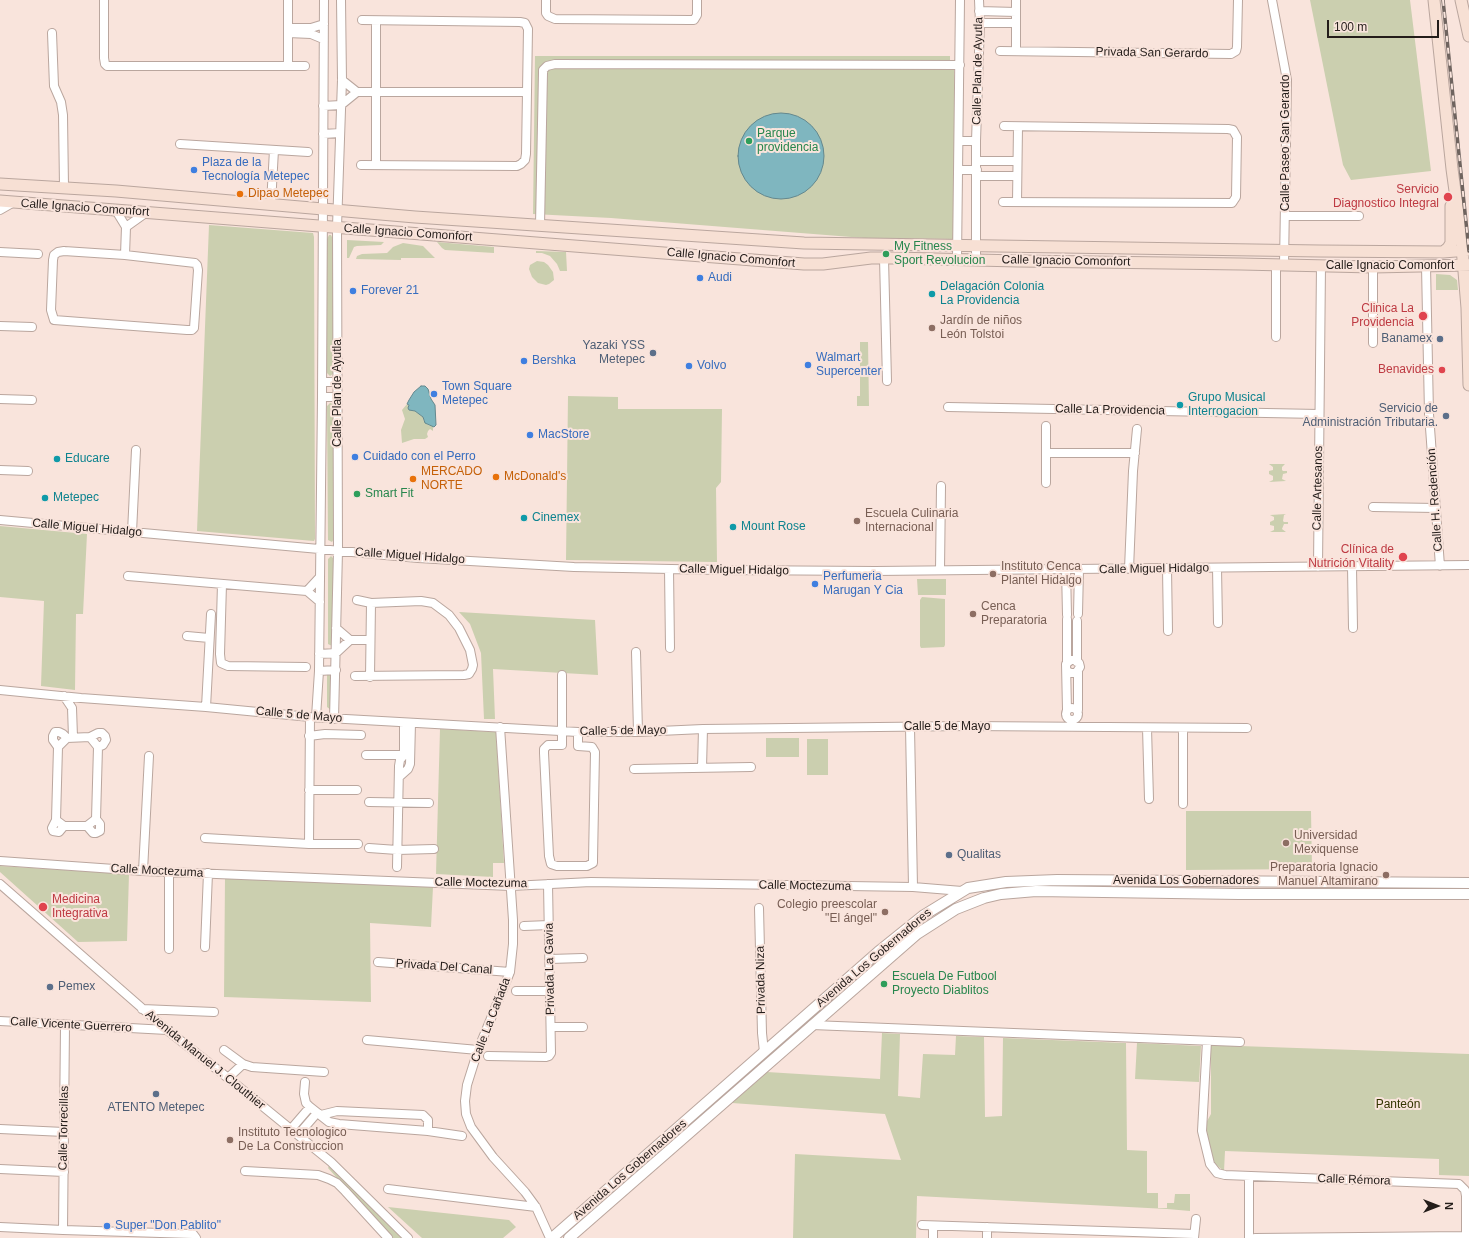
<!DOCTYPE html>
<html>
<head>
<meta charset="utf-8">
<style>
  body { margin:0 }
  #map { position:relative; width:1469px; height:1238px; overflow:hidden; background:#f9e4dc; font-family:Helvetica,sans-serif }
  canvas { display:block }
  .north { position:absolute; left:1417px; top:1186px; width:40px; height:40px; -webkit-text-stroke:3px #f9e4dc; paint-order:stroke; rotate:90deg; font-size:11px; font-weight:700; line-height:16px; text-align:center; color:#241d1a }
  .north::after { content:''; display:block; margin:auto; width:14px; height:18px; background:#241d1a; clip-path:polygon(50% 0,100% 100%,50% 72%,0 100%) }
  .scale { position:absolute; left:1327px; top:20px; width:112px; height:18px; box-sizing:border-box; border:2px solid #241d1a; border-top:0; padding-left:5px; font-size:12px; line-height:14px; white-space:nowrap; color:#241d1a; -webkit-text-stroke:3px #f9e4dc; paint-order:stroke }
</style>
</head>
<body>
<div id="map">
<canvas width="1469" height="1238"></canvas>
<div class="north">N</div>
<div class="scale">100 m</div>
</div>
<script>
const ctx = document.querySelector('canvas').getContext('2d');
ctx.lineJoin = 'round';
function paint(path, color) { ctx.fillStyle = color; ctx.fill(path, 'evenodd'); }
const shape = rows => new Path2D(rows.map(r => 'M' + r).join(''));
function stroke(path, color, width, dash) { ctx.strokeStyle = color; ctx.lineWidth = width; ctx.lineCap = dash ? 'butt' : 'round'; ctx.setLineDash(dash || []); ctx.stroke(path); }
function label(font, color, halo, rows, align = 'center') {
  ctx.font = font + ' Helvetica,sans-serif'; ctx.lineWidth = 4; ctx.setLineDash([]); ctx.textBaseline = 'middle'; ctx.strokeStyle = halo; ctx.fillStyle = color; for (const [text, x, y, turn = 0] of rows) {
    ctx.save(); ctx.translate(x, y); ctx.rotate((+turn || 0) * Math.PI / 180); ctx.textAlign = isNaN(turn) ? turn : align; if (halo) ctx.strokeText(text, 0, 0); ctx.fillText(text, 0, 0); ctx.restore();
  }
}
paint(shape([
  [1310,0,1410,0,1431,171,1351,180,1343,165],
  [535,56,950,56,950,70,954,70,956,239,864,238,611,218,533,214],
  [209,225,313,233,314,237,315,539,314,541,197,531],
  [329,235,331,235,333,239,334,373,330,376,327,373,327,239],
  [347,240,384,242,381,245,357,246,354,247,349,258,347,258],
  [437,242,494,247,494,253,445,250,442,248],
  [403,243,423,246,435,258,401,258,401,260,356,259,357,256,362,254,387,253,393,247],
  [536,251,566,252,567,271,560,271,557,264,550,256,542,253,536,253],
  [537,261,544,262,548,265,553,272,554,280,549,284,546,285,538,283,532,277,529,269,530,265],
  [1436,274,1450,275,1457,280,1458,290,1436,290],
  [860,342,868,342,869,406,857,406,857,396,860,396],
  [568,396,618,397,618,409,722,409,721,482,716,488,717,562,566,560],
  [330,403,333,404,334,406,334,539,332,542,328,540,327,406],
  [407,404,412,411,415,411,423,417,424,421,428,425,433,426,433,431,430,429,428,431,427,434,428,437,425,439,414,439,402,443,401,430,405,419,402,410],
  [1269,464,1285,464,1282,467,1282,470,1283,471,1287,471,1287,473,1283,474,1282,479,1286,481,1269,482,1273,480,1273,476,1269,474,1269,471,1273,470,1273,467],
  [1286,514,1284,515,1283,521,1284,522,1288,522,1288,524,1284,524,1282,529,1286,532,1270,532,1274,530,1274,526,1270,525,1270,522,1274,520,1274,517,1270,515],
  [0,526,87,534,83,614,76,614,75,690,41,686,44,601,0,597],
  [331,556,334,559,333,645,332,646,328,644,328,559],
  [917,579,946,579,946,595,918,595],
  [922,597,945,599,945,645,944,647,921,648,920,646,920,600],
  [459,612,595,620,598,675,493,669,495,719,484,719,481,653,470,624],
  [327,674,333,674,331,710,327,707],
  [440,729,496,732,504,863,493,863,493,877,436,874],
  [766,738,799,738,799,757,766,757],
  [807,739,828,739,828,775,807,775],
  [1186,811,1311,811,1312,869,1186,870],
  [0,866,129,874,127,941,78,942,0,872],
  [225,878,433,887,431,927,370,923,371,1002,224,997],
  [882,1033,900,1034,898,1096,920,1098,923,1054,955,1055,956,1036,984,1037,985,1117,1002,1116,1003,1038,1126,1043,1127,1150,1147,1151,1147,1193,1158,1193,1158,1208,1167,1208,1167,1203,1174,1203,1175,1194,1190,1194,1190,1211,1167,1209,917,1196,916,1238,793,1238,795,1154,901,1160,885,1114,732,1103,767,1072,880,1079],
  [1137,1043,1201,1046,1199,1082,1135,1079],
  [1211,1045,1469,1054,1469,1176,1439,1175,1439,1159,1225,1151,1224,1171,1215,1164,1205,1134,1206,1123,1211,1114],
  [329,1166,403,1238,391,1238,328,1168],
  [388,1207,509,1220,516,1227,503,1238,422,1238]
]), '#cbcfaf');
const water = shape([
  '738 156a43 43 0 1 1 86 0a43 43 0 1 1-86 0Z',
  [421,386,425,386,428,389,431,399,435,405,436,425,434,427,425,423,423,417,415,411,409,410,408,408,409,405,407,404,409,400,414,392,421,386]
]);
paint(water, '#7fb6bf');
stroke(water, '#64888e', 1);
const minor = shape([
  [104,0,104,58,105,64,107,66,305,66],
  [288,0,288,66],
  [546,0,546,13,548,16,555,19,690,20,694,20,697,15,697,0],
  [1016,0,1016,51],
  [1272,0,1287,80,1284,264],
  [979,11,1016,12],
  [980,23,1016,23],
  [288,28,311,28,324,24],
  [52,33,54,86,61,102,63,115,64,187],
  [288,33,311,34,323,39],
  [1000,51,1231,54,1236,51,1237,47,1238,0],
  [342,80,357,92,526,92],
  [323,106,341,105,357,92],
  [323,134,340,133],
  [959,141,976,141],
  [180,144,308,152],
  [977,161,1017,161],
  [361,165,517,166,521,164,525,160,526,154,528,29,525,23,520,22,362,20],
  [376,165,376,21],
  [959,170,977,170],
  [977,176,1017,176],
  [1003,202,1232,203,1236,197,1237,137,1233,130,1228,129,1004,126],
  [1017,202,1018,127],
  [271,204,274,150],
  [115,209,126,227,125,255],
  [0,210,14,202],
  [1286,216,1359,216],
  [540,225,543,73,543,70,547,66,555,64,960,65],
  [126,227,147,212],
  [64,251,125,255,195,263,197,265,198,270,194,328,192,330,187,330,54,320,51,310,53,260,54,255,58,252,64,251],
  [0,252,38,254],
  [884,258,887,381],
  [957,259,960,0],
  [976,260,976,141,980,23,979,0],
  [1426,266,1429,414,1440,566],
  [1373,267,1373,343],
  [0,326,32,327],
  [1276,337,1276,264],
  [322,382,338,382],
  [322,397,338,397],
  [0,399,32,400],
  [948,407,1319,414],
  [1046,453,1135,453],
  [0,470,28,471],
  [1046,483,1046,426],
  [1373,507,1436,508],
  [0,520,418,558,574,567,720,570,875,571,1469,565],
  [132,532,136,450],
  [1318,567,1321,265],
  [1352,567,1353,628],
  [1217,568,1218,623],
  [669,569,670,648],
  [1066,569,1067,615],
  [1129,569,1133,471,1137,429],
  [1167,569,1168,631],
  [940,570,941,486],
  [128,576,307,591,320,602],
  [222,584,220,654,221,663,228,666,306,667],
  [307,591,319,578],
  [1078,614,1079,569],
  [1067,619,1067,662],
  [1077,621,1077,662],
  [336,628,350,640],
  [187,636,209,638],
  [636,652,638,732],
  [319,654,336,653,350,640,370,640],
  [319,671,336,670],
  [1067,671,1071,673,1076,673,1080,667,1079,663,1075,660,1071,660,1066,664,1067,710],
  [1078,672,1078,710],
  [562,675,562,745,548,745,544,749,544,753,549,856,551,864,557,866,587,866,593,863,593,860,595,752,592,747,578,746,578,732],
  [355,676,464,675,469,674,472,669,473,665,470,650,459,628,449,615,433,603,421,601,371,603,357,600],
  [370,677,371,603],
  [0,690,81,698,206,707,310,717,578,732,638,732,703,729,967,726,1247,728],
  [64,696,72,708,73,737],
  [206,707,211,614],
  '1066 714a6 6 0 1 1 12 0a6 6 0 1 1-12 0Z',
  [316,717,319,671,322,397,324,0],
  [334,719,338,551,337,227,342,80,341,0],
  [500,727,513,920,513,944,510,972,478,1050,467,1085,465,1101,466,1114,471,1127,493,1157,525,1192,536,1207,550,1238],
  [910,727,913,887],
  [1147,728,1149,799],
  [1183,728,1183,804],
  [309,736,325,734,361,735],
  [90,737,98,747,96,819,87,826,64,826,56,820,58,747,67,738,90,737],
  [90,737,98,733,102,733,105,736,106,740,103,745,98,747],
  [58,747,53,740,53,736,55,732,59,732,63,734,67,738],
  [366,755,404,755],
  [702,768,703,729],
  [634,769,751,767],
  [399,777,408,769,410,764,411,723],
  [309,790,357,790],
  [369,802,429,803],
  [56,820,52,828,53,831,59,832,64,826],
  [87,826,93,833,96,833,100,831,100,824,96,819],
  [205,838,309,844,358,844],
  [309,844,310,717],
  [369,848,397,850,434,849],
  [0,861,143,871,511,886,591,882,913,887,962,891],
  [397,867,399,766,400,760,404,755,404,723],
  [143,871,149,756],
  [169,872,169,949],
  [0,884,167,1030,228,1078,331,1162,408,1238],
  [759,908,762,1033,764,1052],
  [524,926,549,925],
  [205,947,208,873],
  [550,959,583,958],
  [378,962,510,972],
  [516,991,550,991],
  [142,1009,214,1012],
  [0,1021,167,1030],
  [812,1025,1240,1042],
  [551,1027,583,1027],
  [367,1040,478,1050],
  [1207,1041,1202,1131,1210,1164,1217,1173,1225,1175,1459,1184,1465,1190,1466,1196,1466,1238],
  [224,1050,243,1064,252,1067,324,1072],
  [488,1056,546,1057,549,1056,551,1053,548,884],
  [228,1078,243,1064],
  [305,1082,304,1094,306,1103,310,1107,329,1122,339,1124,428,1131],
  [321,1115,337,1111,423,1115,428,1120,428,1131,462,1136],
  [0,1129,64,1132],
  [291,1129,310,1107],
  [298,1135,317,1113],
  [0,1169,64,1172],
  [245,1171,318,1175,329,1179,337,1183,345,1191,388,1238],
  [1249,1176,1249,1238],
  [388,1189,536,1207],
  [922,1225,1194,1234],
  [933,1226,933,1238],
  [0,1227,63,1230,193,1234,196,1238],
  [987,1227,987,1238],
  [63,1230,65,1025],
  [1194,1238,1196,1219],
  [1255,1238,1466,1236]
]);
const tertiary = shape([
  [552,1238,878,952,924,915,968,888,1006,882,1057,880,1469,883],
  [569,1238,917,934,956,909,984,898,1001,894,1036,891,1239,894,1469,894]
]);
const secondary = shape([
  [1434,0,1452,169,1461,235,1467,308,1469,385],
  [1461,0,1469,36],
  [0,184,116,191,415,217,804,243,1319,251,1443,252,1469,250],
  [0,201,804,264,823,264,871,258,894,258,1018,261,1241,264,1373,267,1469,265],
  [1443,252,1448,248,1451,243,1451,206]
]);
stroke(minor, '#baa69e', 10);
stroke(tertiary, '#baa69e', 12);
stroke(secondary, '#baa69e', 13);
stroke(minor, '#fff', 8);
stroke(tertiary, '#fff', 10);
stroke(secondary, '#f7e0d4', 11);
const rail = shape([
  [1443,0,1469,251]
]);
stroke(rail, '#6f645f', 3.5);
stroke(rail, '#f9e4dc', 2, [6]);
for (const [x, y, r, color] of [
  [749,141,4,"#2e9e5b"],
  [194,170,4,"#3f7fe0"],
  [240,194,4,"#e8710a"],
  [1448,197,5,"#e0444e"],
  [886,254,4,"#2e9e5b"],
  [700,278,4,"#3f7fe0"],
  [353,291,4,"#3f7fe0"],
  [932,294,4,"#0f9aa8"],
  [1423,316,5,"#e0444e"],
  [932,328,4,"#8d6e63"],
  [1440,339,4,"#5c6f8a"],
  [653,353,4,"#5c6f8a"],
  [524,361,4,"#3f7fe0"],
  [808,365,4,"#3f7fe0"],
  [689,366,4,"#3f7fe0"],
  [1442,370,4,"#e0444e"],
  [434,394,4,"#3f7fe0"],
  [1180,405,4,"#0f9aa8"],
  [1446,416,4,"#5c6f8a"],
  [530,435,4,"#3f7fe0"],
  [355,457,4,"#3f7fe0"],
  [57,459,4,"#0f9aa8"],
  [496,477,4,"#e8710a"],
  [413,479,4,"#e8710a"],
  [357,494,4,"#2e9e5b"],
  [45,498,4,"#0f9aa8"],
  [524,518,4,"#0f9aa8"],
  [857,521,4,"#8d6e63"],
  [733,527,4,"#0f9aa8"],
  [1403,557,5,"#e0444e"],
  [993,574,4,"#8d6e63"],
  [815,584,4,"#3f7fe0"],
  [973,614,4,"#8d6e63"],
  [1286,843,4,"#8d6e63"],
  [949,855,4,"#5c6f8a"],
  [1386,875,4,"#8d6e63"],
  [43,907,5,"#e0444e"],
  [885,912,4,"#8d6e63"],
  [884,984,4,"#2e9e5b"],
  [50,987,4,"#5c6f8a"],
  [156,1094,4,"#5c6f8a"],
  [230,1140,4,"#8d6e63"],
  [107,1226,4,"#3f7fe0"]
]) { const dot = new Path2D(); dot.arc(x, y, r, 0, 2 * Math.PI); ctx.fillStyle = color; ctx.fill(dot); stroke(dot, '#f9e4dc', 1.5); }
label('12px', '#241d1a', '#f9e4dc', [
  ["Privada San Gerardo",1152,53,1],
  ["Calle Plan de Ayutla",978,71,-89],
  ["Calle Paseo San Gerardo",1286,143,-90],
  ["Calle Ignacio Comonfort",85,208,4],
  ["Calle Ignacio Comonfort",408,233,4],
  ["Calle Ignacio Comonfort",731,258,5],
  ["Calle Ignacio Comonfort",1066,261,1],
  ["Calle Ignacio Comonfort",1390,266],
  ["Calle Plan de Ayutla",338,393,-90],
  ["Calle La Providencia",1110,410,1],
  ["Calle Artesanos",1318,488,-89],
  ["Calle H. Redención",1435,500,-94],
  ["Calle Miguel Hidalgo",87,528,5],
  ["Calle Miguel Hidalgo",410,556,4],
  ["Calle Miguel Hidalgo",1154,569,-1],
  ["Calle Miguel Hidalgo",734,570,1],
  ["Calle 5 de Mayo",299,715,5],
  ["Calle 5 de Mayo",947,727],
  ["Calle 5 de Mayo",623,731,-1],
  ["Calle Moctezuma",157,871,3],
  ["Avenida Los Gobernadores",1186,881],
  ["Calle Moctezuma",481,883,1],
  ["Calle Moctezuma",805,886,1],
  ["Avenida Los Gobernadores",874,958,-40],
  ["Privada Del Canal",444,967,4],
  ["Privada La Gavia",550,969,-91],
  ["Privada Niza",761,980,-91],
  ["Calle La Cañada",491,1020,-69],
  ["Calle Vicente Guerrero",71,1025,3],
  ["Avenida Manuel J. Clouthier",205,1060,39],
  ["Calle Torrecillas",64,1128,-89],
  ["Avenida Los Gobernadores",630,1170,-41],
  ["Calle Rémora",1354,1180,2]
]);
label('12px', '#27864d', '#f9e4dc', [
  ["Parque",757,134],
  ["providencia",757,148],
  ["My Fitness",894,247],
  ["Sport Revolucion",894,261],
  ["Smart Fit",365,494],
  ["Escuela De Futbool",892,977],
  ["Proyecto Diablitos",892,991]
], 'left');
label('12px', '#366cbe', '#f9e4dc', [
  ["Plaza de la",202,163],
  ["Tecnología Metepec",202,177],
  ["Audi",708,278],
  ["Forever 21",361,291],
  ["Walmart",816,358],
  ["Supercenter",816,372],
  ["Bershka",532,361],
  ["Volvo",697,366],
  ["Town Square",442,387],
  ["Metepec",442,401],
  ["MacStore",538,435],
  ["Cuidado con el Perro",363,457],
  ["Perfumeria",823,577],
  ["Marugan Y Cia",823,591],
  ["Super \"Don Pablito\"",115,1226]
], 'left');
label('12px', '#be3a42', '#f9e4dc', [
  ["Servicio",1439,190],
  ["Diagnostico Integral",1439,204],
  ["Clinica La",1414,309],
  ["Providencia",1414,323],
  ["Benavides",1434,370],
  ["Clínica de",1394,550],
  ["Nutrición Vitality",1394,564],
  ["Medicina",52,900,"left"],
  ["Integrativa",52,914,"left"]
], 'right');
label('12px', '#c56008', '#f9e4dc', [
  ["Dipao Metepec",248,194],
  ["MERCADO",421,472],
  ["NORTE",421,486],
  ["McDonald's",504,477]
], 'left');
label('12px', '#0d838f', '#f9e4dc', [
  ["Delagación Colonia",940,287],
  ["La Providencia",940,301],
  ["Grupo Musical",1188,398],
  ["Interrogacion",1188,412],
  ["Educare",65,459],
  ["Metepec",53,498],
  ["Cinemex",532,518],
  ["Mount Rose",741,527]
], 'left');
label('12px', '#785e54', '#f9e4dc', [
  ["Jardín de niños",940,321],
  ["León Tolstoi",940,335],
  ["Escuela Culinaria",865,514],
  ["Internacional",865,528],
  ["Instituto Cenca",1001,567],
  ["Plantel Hidalgo",1001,581],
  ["Cenca",981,607],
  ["Preparatoria",981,621],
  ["Universidad",1294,836],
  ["Mexiquense",1294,850],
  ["Preparatoria Ignacio",1378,868,"right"],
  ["Manuel Altamirano",1378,882,"right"],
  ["Colegio preescolar",877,905,"right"],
  ["\"El ángel\"",877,919,"right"],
  ["Instituto Tecnologico",238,1133],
  ["De La Construccion",238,1147]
], 'left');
label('12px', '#4e5e75', '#f9e4dc', [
  ["Banamex",1432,339],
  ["Yazaki YSS",645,346],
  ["Metepec",645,360],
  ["Servicio de",1438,409],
  ["Administración Tributaria.",1438,423],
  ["Qualitas",957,855,"left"],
  ["Pemex",58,987,"left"],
  ["ATENTO Metepec",156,1108,"center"]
], 'right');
label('12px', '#333500', '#f9e4dc', [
  ["Panteón",1398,1105]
]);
</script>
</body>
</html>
